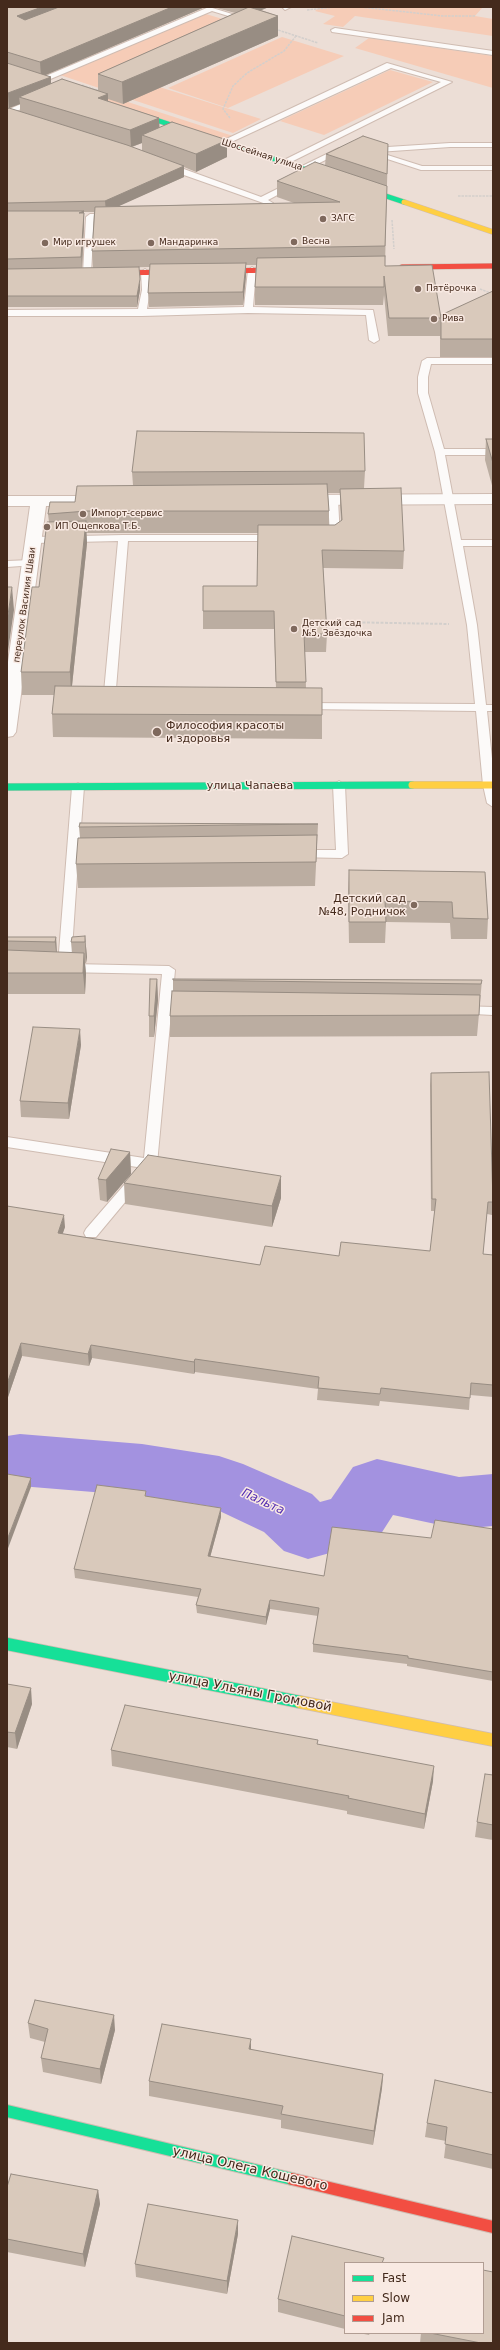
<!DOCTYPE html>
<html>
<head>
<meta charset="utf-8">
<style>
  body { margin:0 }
  #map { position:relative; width:500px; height:2350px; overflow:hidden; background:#ecded6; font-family:"DejaVu Sans",sans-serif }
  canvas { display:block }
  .frame { position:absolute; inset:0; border:8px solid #442a1c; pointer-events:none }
  .legend { position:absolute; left:344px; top:2262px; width:140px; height:72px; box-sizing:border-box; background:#f9eae3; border:1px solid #b19d93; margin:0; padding:5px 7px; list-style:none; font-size:12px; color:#442a1c }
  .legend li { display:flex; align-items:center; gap:8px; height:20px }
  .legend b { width:20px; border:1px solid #b19d93 }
</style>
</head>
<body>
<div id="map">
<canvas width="500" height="2350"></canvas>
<div class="frame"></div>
<ul class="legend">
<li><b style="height:5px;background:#16e098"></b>Fast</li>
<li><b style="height:5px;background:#ffcf43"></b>Slow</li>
<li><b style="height:5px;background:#f24e42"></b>Jam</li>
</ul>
</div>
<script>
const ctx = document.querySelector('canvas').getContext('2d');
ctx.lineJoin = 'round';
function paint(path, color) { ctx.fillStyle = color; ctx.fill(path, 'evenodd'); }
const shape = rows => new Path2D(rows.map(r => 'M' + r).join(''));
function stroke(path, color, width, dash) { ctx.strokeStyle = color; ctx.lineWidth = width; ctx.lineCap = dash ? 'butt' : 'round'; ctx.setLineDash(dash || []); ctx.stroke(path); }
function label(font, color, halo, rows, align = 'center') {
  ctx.font = font + ' "DejaVu Sans",sans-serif'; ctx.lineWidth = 3; ctx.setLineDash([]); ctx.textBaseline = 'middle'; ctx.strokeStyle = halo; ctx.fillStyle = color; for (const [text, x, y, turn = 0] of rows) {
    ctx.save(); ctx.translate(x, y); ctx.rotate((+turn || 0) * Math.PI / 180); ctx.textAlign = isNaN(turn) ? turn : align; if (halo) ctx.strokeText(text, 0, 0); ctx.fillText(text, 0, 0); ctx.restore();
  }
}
paint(shape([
  [320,7,483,7,475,16,493,19,493,36,355,16,343,27,323,24,335,16,315,11],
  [206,14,239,24,99,88,60,75],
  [282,37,344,56,228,108,168,88],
  [369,38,493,56,493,88,355,48],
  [390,70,433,82,324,135,280,121],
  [134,79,261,119,233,133,106,91],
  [100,93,233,136,225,140,92,96]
]), '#f6ccb7');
paint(shape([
  [20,1434,142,1444,219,1456,243,1464,312,1494,320,1502,331,1499,353,1467,377,1459,459,1477,493,1474,493,1526,459,1529,393,1515,377,1540,308,1559,284,1551,264,1532,209,1506,142,1496,20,1486,7,1488,7,1436,20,1434]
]), '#a392e0');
const lane = shape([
  [209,7,252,20,248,22,212,11,41,83,34,81,209,7],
  [282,7,291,7,285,10,282,7],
  [335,28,493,51,493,55,332,32,331,30,335,28],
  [387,63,452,82,287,164,280,162,441,82,391,68,227,144,220,142,387,63],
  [33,99,40,101,7,115,7,110,33,99],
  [450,143,493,143,493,147,450,147,378,152,422,166,493,166,493,170,421,170,366,152,372,148,450,143],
  [339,148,346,150,305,170,298,168,339,148],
  [164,164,170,164,261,197,291,182,298,184,268,200,273,203,269,205,164,168,164,164],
  [90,214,113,214,117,217,113,220,94,220,91,273,87,276,83,273,86,217,90,214],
  [252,267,256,270,253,307,373,310,379,340,374,343,369,340,366,315,248,313,142,316,7,316,7,310,138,309,142,290,141,272,145,269,149,272,150,290,147,309,244,307,248,270,252,267],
  [427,358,493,358,493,364,431,364,428,377,428,393,444,449,493,449,493,455,445,455,461,540,493,540,493,546,463,546,477,625,486,705,493,705,493,711,487,711,493,768,493,807,487,803,483,785,476,711,303,709,297,706,303,703,475,704,467,625,435,452,418,393,418,377,422,361,427,358],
  [333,496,338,499,340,538,339,540,329,541,324,538,330,535,328,499,333,496],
  [123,535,276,535,281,538,276,541,128,541,115,701,117,703,109,706,103,703,118,541,34,543,29,540,34,537,123,535],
  [31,560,35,561,35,565,7,567,7,561,31,560],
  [339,781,345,785,348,854,342,858,293,857,291,854,293,851,297,850,336,850,333,785,339,781],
  [78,783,84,787,79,852,96,852,102,856,96,860,78,860,71,964,169,966,175,970,157,1164,150,1169,7,1147,7,1137,144,1158,162,974,62,972,56,968,58,965,72,787,78,783],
  [460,1006,493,1007,493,1015,455,1013,453,1010,460,1006],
  [136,1175,141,1177,143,1180,141,1183,96,1237,86,1237,84,1233,86,1229,131,1177,136,1175]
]);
const street = shape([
  [493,494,493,504,298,505,292,503,290,500,292,497,298,495,493,494],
  [7,496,104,496,110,498,112,501,110,504,104,506,46,506,16,732,13,736,7,737,7,669,30,506,7,506,7,496]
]);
const fastFar2 = shape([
  [132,112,404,202]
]);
const fastFar1 = shape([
  [7,787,412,785]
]);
const fast = shape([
  [7,1644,300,1702],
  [7,2111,292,2179]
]);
const slowFar2 = shape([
  [404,202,493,232]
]);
const slowFar1 = shape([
  [412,785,493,785]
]);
const slow = shape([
  [300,1702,493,1740]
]);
const jamFar1 = shape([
  [402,267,493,266],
  [216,271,286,270],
  [110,273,180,272]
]);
const jam = shape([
  [292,2179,493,2227]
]);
stroke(lane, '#cfbcb2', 2);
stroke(street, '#cfbcb2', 2);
stroke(fastFar2, '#cfbcb2', 6);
stroke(fastFar1, '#cfbcb2', 8);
stroke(fast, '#cfbcb2', 14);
stroke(slowFar2, '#cfbcb2', 6);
stroke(slowFar1, '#cfbcb2', 8);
stroke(slow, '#cfbcb2', 14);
stroke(jamFar1, '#cfbcb2', 6);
stroke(jam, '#cfbcb2', 14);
stroke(shape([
  [361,7,443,16,475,16],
  [307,10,335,7],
  [275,29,318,43],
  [82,85,100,91],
  [230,118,223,109,233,86,247,73,284,51,296,36],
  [458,196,493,196],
  [392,220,394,249],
  [480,289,493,294]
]), '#d3cfcc', 1.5, [2.5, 1]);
stroke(shape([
  [340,622,449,624]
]), '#d3cfcc', 2, [3, 1.5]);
paint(lane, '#fcfaf9');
paint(street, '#fcfaf9');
stroke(fastFar2, '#16e098', 5);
stroke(fastFar1, '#16e098', 7);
stroke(fast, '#16e098', 12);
stroke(slowFar2, '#ffcf43', 5);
stroke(slowFar1, '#ffcf43', 7);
stroke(slow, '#ffcf43', 12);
stroke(jamFar1, '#f24e42', 5);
stroke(jam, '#f24e42', 12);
paint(shape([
  [7,7,205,7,45,75,51,77,51,83,98,90,98,74,235,13,213,7,269,7,261,10,278,16,278,36,123,104,108,99,108,101,159,118,159,127,227,140,227,157,196,172,184,167,184,177,118,206,294,203,277,197,277,181,325,166,326,154,388,144,385,266,440,316,493,291,493,357,440,357,440,336,388,336,384,295,383,305,255,305,255,287,256,265,246,265,246,276,243,305,149,307,148,293,150,267,93,268,92,251,94,212,84,212,84,222,82,268,140,290,137,307,7,307,7,109,20,112,20,104,9,108,7,107],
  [142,143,142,151,132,147],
  [486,439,493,439,493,489,485,460],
  [365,471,364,488,404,551,403,569,323,568,327,634,326,652,305,652,306,688,322,715,322,739,53,737,52,714,54,695,22,695,21,672,39,587,49,522,48,514,75,502,133,485,132,472],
  [328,493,340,493,340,506,341,521,335,525,329,525,329,511],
  [86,533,258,533,257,586,203,611,203,629,274,629,276,688,72,686,87,543],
  [318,824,315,886,78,888,76,864,80,838,79,827],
  [349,870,485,872,488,919,487,939,451,939,450,923,386,922,385,943,349,943,348,891],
  [85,936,87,957,86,963,85,963,86,974,85,994,7,994,7,937,56,937,57,952,72,953,71,942],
  [157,979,158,1000,154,1037,149,1037,149,1016],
  [173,979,482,980,477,1036,170,1037,170,1016,173,991],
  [81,1045,69,1119,21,1117,20,1101],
  [431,1073,493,1202,492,1215,487,1214,483,1254,493,1255,493,1397,470,1395,469,1410,380,1401,379,1406,317,1400,318,1389,195,1372,194,1374,92,1358,89,1366,22,1356,7,1400,7,1206,65,1227,62,1234,260,1265,339,1256,430,1251,435,1211,431,1211,430,1085],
  [130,1152,131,1174,107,1202,100,1200,98,1179],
  [124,1183,281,1198,272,1227,125,1204],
  [146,1491,146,1496,221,1517,210,1557,324,1576,431,1538,493,1529,493,1681,407,1666,407,1664,313,1652,313,1644,318,1616,270,1609,266,1625,197,1613,196,1605,198,1597,75,1578,74,1569],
  [7,1684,32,1704,17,1749,7,1747],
  [318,1740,317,1744,433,1781,424,1829,347,1814,347,1811,112,1766,111,1750],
  [493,1775,493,1840,475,1837,477,1822],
  [28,2023,115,2030,101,2084,43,2072,41,2058,45,2042,30,2038],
  [251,2050,383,2074,382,2088,373,2145,281,2128,281,2120,149,2096,149,2081],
  [493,2093,493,2169,444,2158,446,2141,425,2137,427,2123],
  [7,2187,98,2190,100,2204,85,2267,7,2252],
  [238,2234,227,2294,136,2277,135,2264],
  [345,2263,345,2329,278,2312,278,2299],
  [359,2333,370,2333,369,2335],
  [421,2333,483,2333,493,2343,420,2343]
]), '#bbada1');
paint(shape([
  [42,7,79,7,18,30,17,16],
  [172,7,205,7,41,77,40,62],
  [245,7,269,7,245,17],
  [278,16,278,36,123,104,122,82],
  [51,77,51,91,19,97,20,104,9,108,8,93],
  [108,94,108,110,98,98],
  [159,118,160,135,142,135,142,143,131,147,130,130],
  [227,140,227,157,196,172,196,154],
  [184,166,184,177,106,212,105,201],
  [84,211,84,222,82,268,79,213],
  [246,263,246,276,243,305,243,292],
  [140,279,140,290,137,307,137,296],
  [86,521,87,543,71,695,70,672],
  [12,587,14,610,7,658,7,622],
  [85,936,87,957,86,963,85,942],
  [56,937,57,958,57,962,55,942],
  [84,953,86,974,85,994,83,973],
  [157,979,158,1000,154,1037,154,1016],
  [80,1029,81,1045,69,1119,68,1103],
  [130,1152,131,1174,107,1202,106,1180],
  [281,1176,281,1198,272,1227,272,1206],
  [64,1215,65,1227,59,1245,58,1233],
  [21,1343,22,1356,7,1400,7,1384],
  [91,1345,92,1358,89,1366,88,1354],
  [195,1359,195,1372,194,1374,194,1362],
  [31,1478,31,1487,7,1551,7,1540],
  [221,1508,221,1517,208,1565,208,1556],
  [270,1600,270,1609,266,1625,266,1617],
  [31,1688,32,1704,17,1749,15,1733],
  [434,1766,433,1781,424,1829,425,1814],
  [114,2015,115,2030,101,2084,100,2069],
  [251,2039,251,2053,249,2049],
  [383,2074,382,2088,373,2145,374,2131],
  [98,2190,100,2204,85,2267,83,2254],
  [238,2220,238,2234,227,2294,227,2281]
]), '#988d83');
const building = shape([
  [7,7,42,7,17,16,25,20,59,7,172,7,40,62,7,52,7,7],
  [249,7,278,16,122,82,98,74,249,7],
  [7,63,51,77,8,93,7,93,7,63],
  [62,79,108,94,98,98,159,118,130,130,19,97,62,79],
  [9,108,127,145,184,166,105,201,7,203,7,109,9,108],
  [172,122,227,140,196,154,142,135,172,122],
  [363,136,388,144,387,174,326,154,363,136],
  [315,162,387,186,385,246,92,251,95,207,340,202,277,181,315,162],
  [7,211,84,211,79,213,84,213,81,257,7,259,7,211],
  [385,256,385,266,432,265,441,318,389,318,384,276,384,287,255,287,257,258,385,256],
  [246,263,243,292,148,293,150,264,246,263],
  [139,267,140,279,137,296,7,296,7,269,139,267],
  [493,291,493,339,441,339,441,315,493,291],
  [137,431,364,433,365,471,132,472,137,431],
  [486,439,493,439,493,463,486,439],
  [327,484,329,511,87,511,48,514,50,502,75,502,77,486,327,484],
  [401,488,404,551,322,550,327,634,304,634,306,682,276,682,274,611,203,611,203,586,257,586,258,525,335,525,342,520,340,489,401,488],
  [86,521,70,672,21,672,32,587,39,587,47,522,86,521],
  [7,587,12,587,7,622,7,587],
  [55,686,322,688,322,715,52,714,55,686],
  [80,823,318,824,79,827,80,823],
  [317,835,316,862,76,864,78,838,317,835],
  [349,870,485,872,488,919,453,918,452,902,385,901,386,922,349,922,349,870],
  [85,936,85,942,71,942,72,937,85,936],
  [7,937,56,937,55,942,7,941,7,937],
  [7,950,84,953,83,973,7,973,7,950],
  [150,979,157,979,154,1016,149,1016,150,979],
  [173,979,482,980,481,984,173,980,173,979],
  [172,991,480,995,479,1015,170,1016,172,991],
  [33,1027,80,1029,68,1103,20,1101,33,1027],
  [489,1072,493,1202,488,1202,483,1254,493,1255,493,1385,471,1383,470,1398,381,1388,380,1394,318,1388,319,1377,195,1359,194,1362,91,1345,88,1354,21,1343,7,1384,7,1206,64,1215,58,1233,260,1265,265,1246,339,1256,341,1242,430,1251,436,1199,432,1199,431,1073,489,1072],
  [111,1149,130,1152,106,1180,98,1179,111,1149],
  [148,1155,281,1176,272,1206,124,1183,148,1155],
  [7,1474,31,1478,7,1540,7,1474],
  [97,1485,146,1491,145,1496,221,1508,208,1556,324,1576,332,1527,431,1538,435,1520,493,1529,493,1672,408,1658,408,1656,313,1644,319,1608,270,1600,266,1617,196,1605,201,1589,74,1569,97,1485],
  [7,1684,31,1688,15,1733,7,1732,7,1684],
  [125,1705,318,1740,317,1744,434,1766,425,1814,348,1798,349,1796,111,1750,125,1705],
  [485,1774,493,1775,493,1825,477,1822,485,1774],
  [35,2000,114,2015,100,2069,41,2058,48,2029,28,2023,35,2000],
  [162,2024,251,2039,249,2049,383,2074,374,2131,281,2114,283,2106,149,2081,162,2024],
  [435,2080,493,2093,493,2155,445,2144,447,2127,427,2123,435,2080],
  [11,2174,98,2190,83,2254,7,2239,7,2187,11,2174],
  [148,2204,238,2220,227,2281,135,2264,148,2204],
  [292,2236,384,2258,382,2263,345,2263,345,2316,278,2299,292,2236],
  [483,2270,493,2272,493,2343,481,2343,430,2333,483,2333,483,2270]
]);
paint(building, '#d9c9bb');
stroke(building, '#988d83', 1);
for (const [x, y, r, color] of [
  [323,219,4,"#7f695d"],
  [294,242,4,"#7f695d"],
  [45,243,4,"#7f695d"],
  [151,243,4,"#7f695d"],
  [418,289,4,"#7f695d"],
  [434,319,4,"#7f695d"],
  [83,514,4,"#7f695d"],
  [47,527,4,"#7f695d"],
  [294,629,4,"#7f695d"],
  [157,732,5,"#7f695d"],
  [414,905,4,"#7f695d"]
]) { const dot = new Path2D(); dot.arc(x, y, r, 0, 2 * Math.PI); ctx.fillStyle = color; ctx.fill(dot); stroke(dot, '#f9eae3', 1.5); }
label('9px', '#442a1c', '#f9eae3', [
  ["Шоссейная улица",262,155,18],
  ["переулок Василия Шваи",25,605,-82]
]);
label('9px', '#442a1c', '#f9eae3', [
  ["ЗАГС",331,219],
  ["Весна",302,242],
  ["Мир игрушек",53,243],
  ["Мандаринка",159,243],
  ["Пятёрочка",426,289],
  ["Рива",442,319],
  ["Импорт-сервис",91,514],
  ["ИП Ощепкова Т.Б.",55,527],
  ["Детский сад",302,624],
  ["№5, Звёздочка",302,634]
], 'left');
label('11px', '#442a1c', '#f9eae3', [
  ["Философия красоты",166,726],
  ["и здоровья",166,739],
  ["Детский сад",406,899,"right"],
  ["№48, Родничок",406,912,"right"]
], 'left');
label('11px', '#442a1c', '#f9eae3', [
  ["улица Чапаева",250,786]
]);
label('italic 12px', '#5029b1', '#f9eae3', [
  ["Пальта",263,1502,25]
]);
label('13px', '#442a1c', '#f9eae3', [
  ["улица Ульяны Громовой",250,1692,11],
  ["улица Олега Кошевого",250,2169,13]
]);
</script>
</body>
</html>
